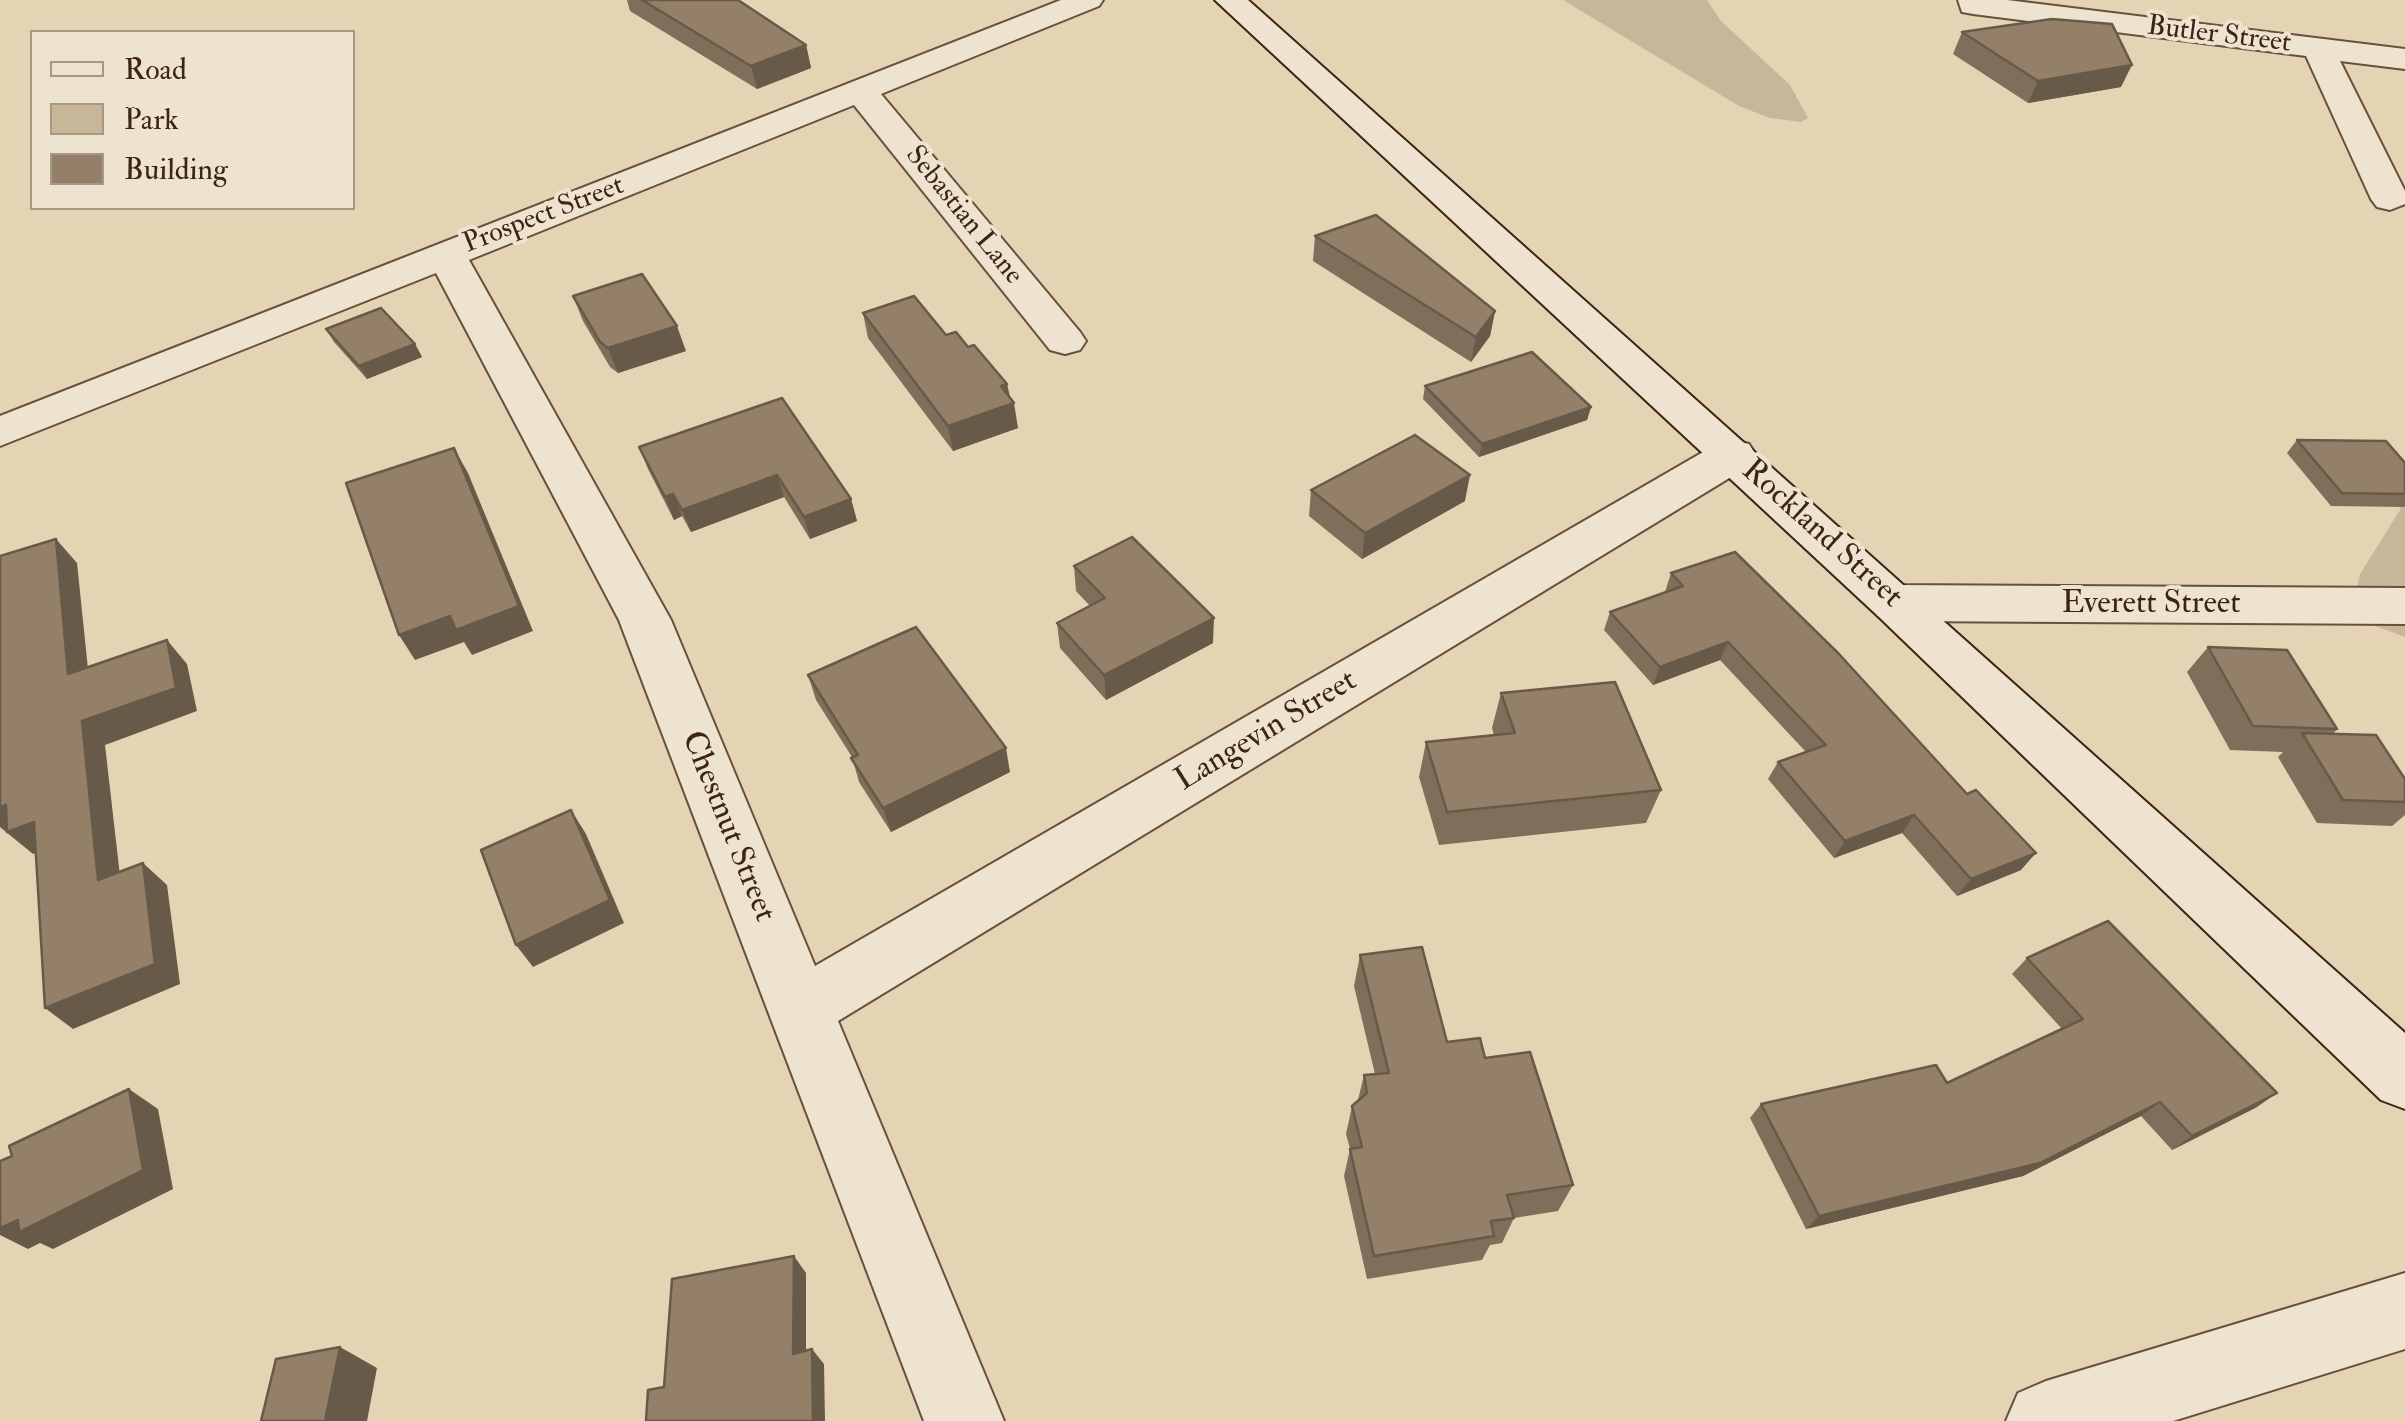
<!DOCTYPE html>
<html>
<head>
<meta charset="utf-8">
<style>
  body { margin:0 }
  #map { position:relative; width:2405px; height:1421px; overflow:hidden; background:#e5d4b3; font-family:"IM FELL Double Pica",serif }
  canvas { display:block }
  .legend { position:absolute; left:30px; top:30px; width:325px; height:180px; box-sizing:border-box; background:#eee3ce; border:2px solid #a79785; margin:0; padding:12px 18px; list-style:none; font-size:30px; color:#3d2417 }
  .legend li { display:flex; align-items:center; gap:20px; height:50px }
  .legend b { width:50px; border:2px solid #a79785 }
</style>
</head>
<body>
<div id="map">
<canvas width="2405" height="1421"></canvas>
<ul class="legend">
<li><b style="height:12px;background:#eee3ce"></b>Road</li>
<li><b style="height:28px;background:#c8b698"></b>Park</li>
<li><b style="height:28px;background:#948068"></b>Building</li>
</ul>
</div>
<script>
const ctx = document.querySelector('canvas').getContext('2d');
ctx.lineJoin = 'round';
function paint(path, color) { ctx.fillStyle = color; ctx.fill(path, 'evenodd'); }
const shape = rows => new Path2D(rows.map(r => 'M' + r).join(''));
function stroke(path, color, width, dash) { ctx.strokeStyle = color; ctx.lineWidth = width; ctx.lineCap = dash ? 'butt' : 'round'; ctx.setLineDash(dash || []); ctx.stroke(path); }
function label(font, color, halo, rows, align = 'center') {
  ctx.font = font + ' "IM FELL Double Pica",serif'; ctx.lineWidth = 8; ctx.setLineDash([]); ctx.textBaseline = 'middle'; ctx.strokeStyle = halo; ctx.fillStyle = color; for (const [text, x, y, turn = 0] of rows) {
    ctx.save(); ctx.translate(x, y); ctx.rotate((+turn || 0) * Math.PI / 180); ctx.textAlign = isNaN(turn) ? turn : align; if (halo) ctx.strokeText(text, 0, 0); ctx.fillText(text, 0, 0); ctx.restore();
  }
}
paint(shape([
  [1563,0,1707,0,1721,21,1790,85,1808,118,1801,122,1770,118,1739,106],
  [2405,484,2405,637,2370,624,2352,609,2360,574,2400,510]
]), '#c8b698');
const street = shape([
  [1061,0,1103,0,1099,6,881,94,1080,332,1086,341,1080,350,1065,354,1050,350,854,105,469,260,671,620,815,966,1717,444,1733,440,1749,444,1756,455,1749,466,838,1021,1004,1421,924,1421,619,620,436,273,0,446,0,416,1061,0],
  [1958,0,2007,0,2405,49,2405,69,2340,61,2405,191,2405,204,2390,210,2377,207,2371,199,2306,56,1973,14,1962,12,1958,0],
  [1896,585,2405,588,2405,624,1896,621,1878,616,1870,603,1878,590,1896,585],
  [2405,1273,2405,1349,2173,1421,2006,1421,2018,1393,2046,1381,2405,1273]
]);
const secondary = shape([
  [1215,0,1248,0,2405,1033,2405,1109,2381,1100,1878,616,1215,0]
]);
stroke(street, '#67503e', 4);
stroke(secondary, '#3d2417', 4);
paint(street, '#eee3ce');
paint(secondary, '#eee3ce');
paint(shape([
  [627,0,738,0,806,45,811,68,757,89,630,11],
  [1962,32,2121,87,2028,103,1953,54],
  [1315,236,1495,311,1490,336,1471,362,1313,261],
  [573,296,686,351,618,373,610,367,583,321],
  [863,313,946,335,968,347,1007,384,1018,428,953,451,868,338],
  [326,329,415,344,422,357,367,379,334,342],
  [1425,386,1591,407,1587,420,1479,457,1423,399],
  [782,398,851,499,857,521,810,539,784,497,691,532,682,516,674,520,648,469,639,447],
  [2297,440,2405,463,2405,507,2331,506,2287,453],
  [1311,490,1465,501,1362,559,1309,516],
  [1074,566,1213,643,1106,700,1060,648,1057,623,1090,606,1076,591],
  [1671,573,2021,870,1957,896,1902,833,1834,858,1768,779,1778,762,1806,752,1720,660,1653,685,1604,630,1610,612,1665,592],
  [2208,647,2337,729,2333,734,2405,779,2405,815,2392,826,2317,823,2278,757,2283,752,2230,750,2187,672],
  [808,675,1010,772,891,832,859,782,852,757,816,700],
  [1501,693,1661,790,1646,823,1439,845,1419,777,1426,742,1494,735,1492,728],
  [1360,955,1447,1042,1485,1058,1573,1185,1558,1211,1514,1218,1502,1243,1490,1245,1482,1260,1367,1279,1344,1176,1350,1149,1346,1134,1352,1106,1358,1100,1364,1075,1375,1074,1354,986],
  [2027,958,2257,1107,2172,1150,2141,1116,2023,1176,1806,1229,1750,1118,1761,1104,1947,1083,2062,1029,2012,974]
]), '#7f6e59');
paint(shape([
  [806,45,811,68,757,89,751,66],
  [2132,65,2121,87,2028,103,2038,81],
  [1495,311,1490,336,1471,362,1476,337],
  [677,326,686,351,618,373,608,348],
  [415,344,422,357,367,379,359,366],
  [1007,384,1010,404,1014,403,1018,428,953,451,948,426,1001,386],
  [1591,407,1587,420,1479,457,1482,444],
  [454,448,468,473,533,631,472,655,464,642,415,660,399,635],
  [777,475,784,497,691,532,682,510],
  [1470,475,1465,501,1362,559,1365,533],
  [673,494,682,516,674,520,665,497],
  [851,499,857,521,810,539,804,517],
  [56,539,77,563,91,698,68,674],
  [1214,618,1213,643,1106,700,1104,675],
  [167,640,187,664,197,711,105,745,123,902,98,880,82,721],
  [1728,642,1720,660,1653,685,1660,667],
  [1006,748,1010,772,891,832,883,808],
  [6,805,34,822,60,844,33,854,0,827,0,807],
  [571,810,586,834,624,923,533,967,516,945],
  [1914,815,1902,833,1834,858,1845,841],
  [2036,853,2021,870,1957,896,1971,879],
  [143,863,167,885,180,984,73,1029,45,1008],
  [129,1089,158,1109,173,1189,53,1249,40,1243,28,1249,0,1235,0,1228],
  [2277,1093,2257,1107,2172,1150,2192,1136],
  [2160,1102,2141,1116,2023,1176,1806,1229,1819,1216],
  [794,1256,806,1273,806,1368,793,1354],
  [340,1347,377,1368,367,1421,325,1421],
  [812,1349,824,1364,825,1421,813,1421]
]), '#685a49');
const building = shape([
  [642,0,738,0,806,45,751,66,642,0],
  [2052,19,2112,24,2132,65,2038,81,1962,32,2052,19],
  [1376,215,1495,311,1476,337,1315,236,1376,215],
  [642,274,677,326,608,348,600,342,573,296,642,274],
  [914,296,946,335,956,332,968,347,974,345,1007,384,1001,386,1014,403,948,426,863,313,914,296],
  [381,308,415,344,359,366,326,329,381,308],
  [1532,352,1591,407,1482,444,1425,386,1532,352],
  [782,398,851,499,804,517,777,475,682,510,673,494,665,497,639,447,782,398],
  [1415,435,1470,475,1365,533,1311,490,1415,435],
  [2297,440,2386,441,2405,463,2405,494,2342,493,2297,440],
  [454,448,519,606,456,630,450,616,399,635,346,483,454,448],
  [1132,537,1214,618,1104,675,1057,623,1105,598,1074,566,1132,537],
  [56,539,68,674,167,640,176,688,82,721,98,880,143,863,155,964,45,1008,34,822,7,832,6,805,0,807,0,556,56,539],
  [1735,552,1839,654,1967,794,1976,790,2036,853,1971,879,1914,815,1845,841,1778,762,1826,745,1728,642,1660,667,1610,612,1683,586,1671,573,1735,552],
  [916,627,1006,748,883,808,851,758,858,755,808,675,916,627],
  [2208,647,2287,650,2337,729,2253,726,2208,647],
  [1615,682,1661,790,1447,812,1426,742,1515,733,1501,693,1615,682],
  [2302,733,2376,735,2405,779,2405,802,2343,800,2302,733],
  [571,810,610,900,516,945,481,850,571,810],
  [2108,921,2277,1093,2192,1136,2160,1102,2040,1163,1819,1216,1761,1104,1936,1065,1947,1083,2083,1019,2027,958,2108,921],
  [1422,947,1447,1042,1480,1038,1485,1058,1530,1052,1573,1185,1507,1195,1514,1218,1491,1221,1494,1236,1374,1256,1350,1149,1362,1147,1352,1106,1367,1093,1364,1075,1389,1073,1360,955,1422,947],
  [129,1089,143,1170,19,1232,18,1220,0,1228,0,1161,12,1156,9,1146,129,1089],
  [794,1256,793,1354,812,1349,813,1421,646,1421,648,1390,664,1387,672,1279,794,1256],
  [340,1347,325,1421,261,1421,276,1359,340,1347]
]);
paint(building, '#948068');
stroke(building, '#685a49', 2.5);
label('28px', '#3d2417', '#eee3ce', [
  ["Butler Street",2219,36,7],
  ["Prospect Street",544,216,-21],
  ["Sebastian Lane",963,216,51]
]);
label('32px', '#3d2417', '#eee3ce', [
  ["Rockland Street",1821,535,42],
  ["Everett Street",2151,605],
  ["Langevin Street",1267,732,-31],
  ["Chestnut Street",727,827,68]
]);
</script>
</body>
</html>
